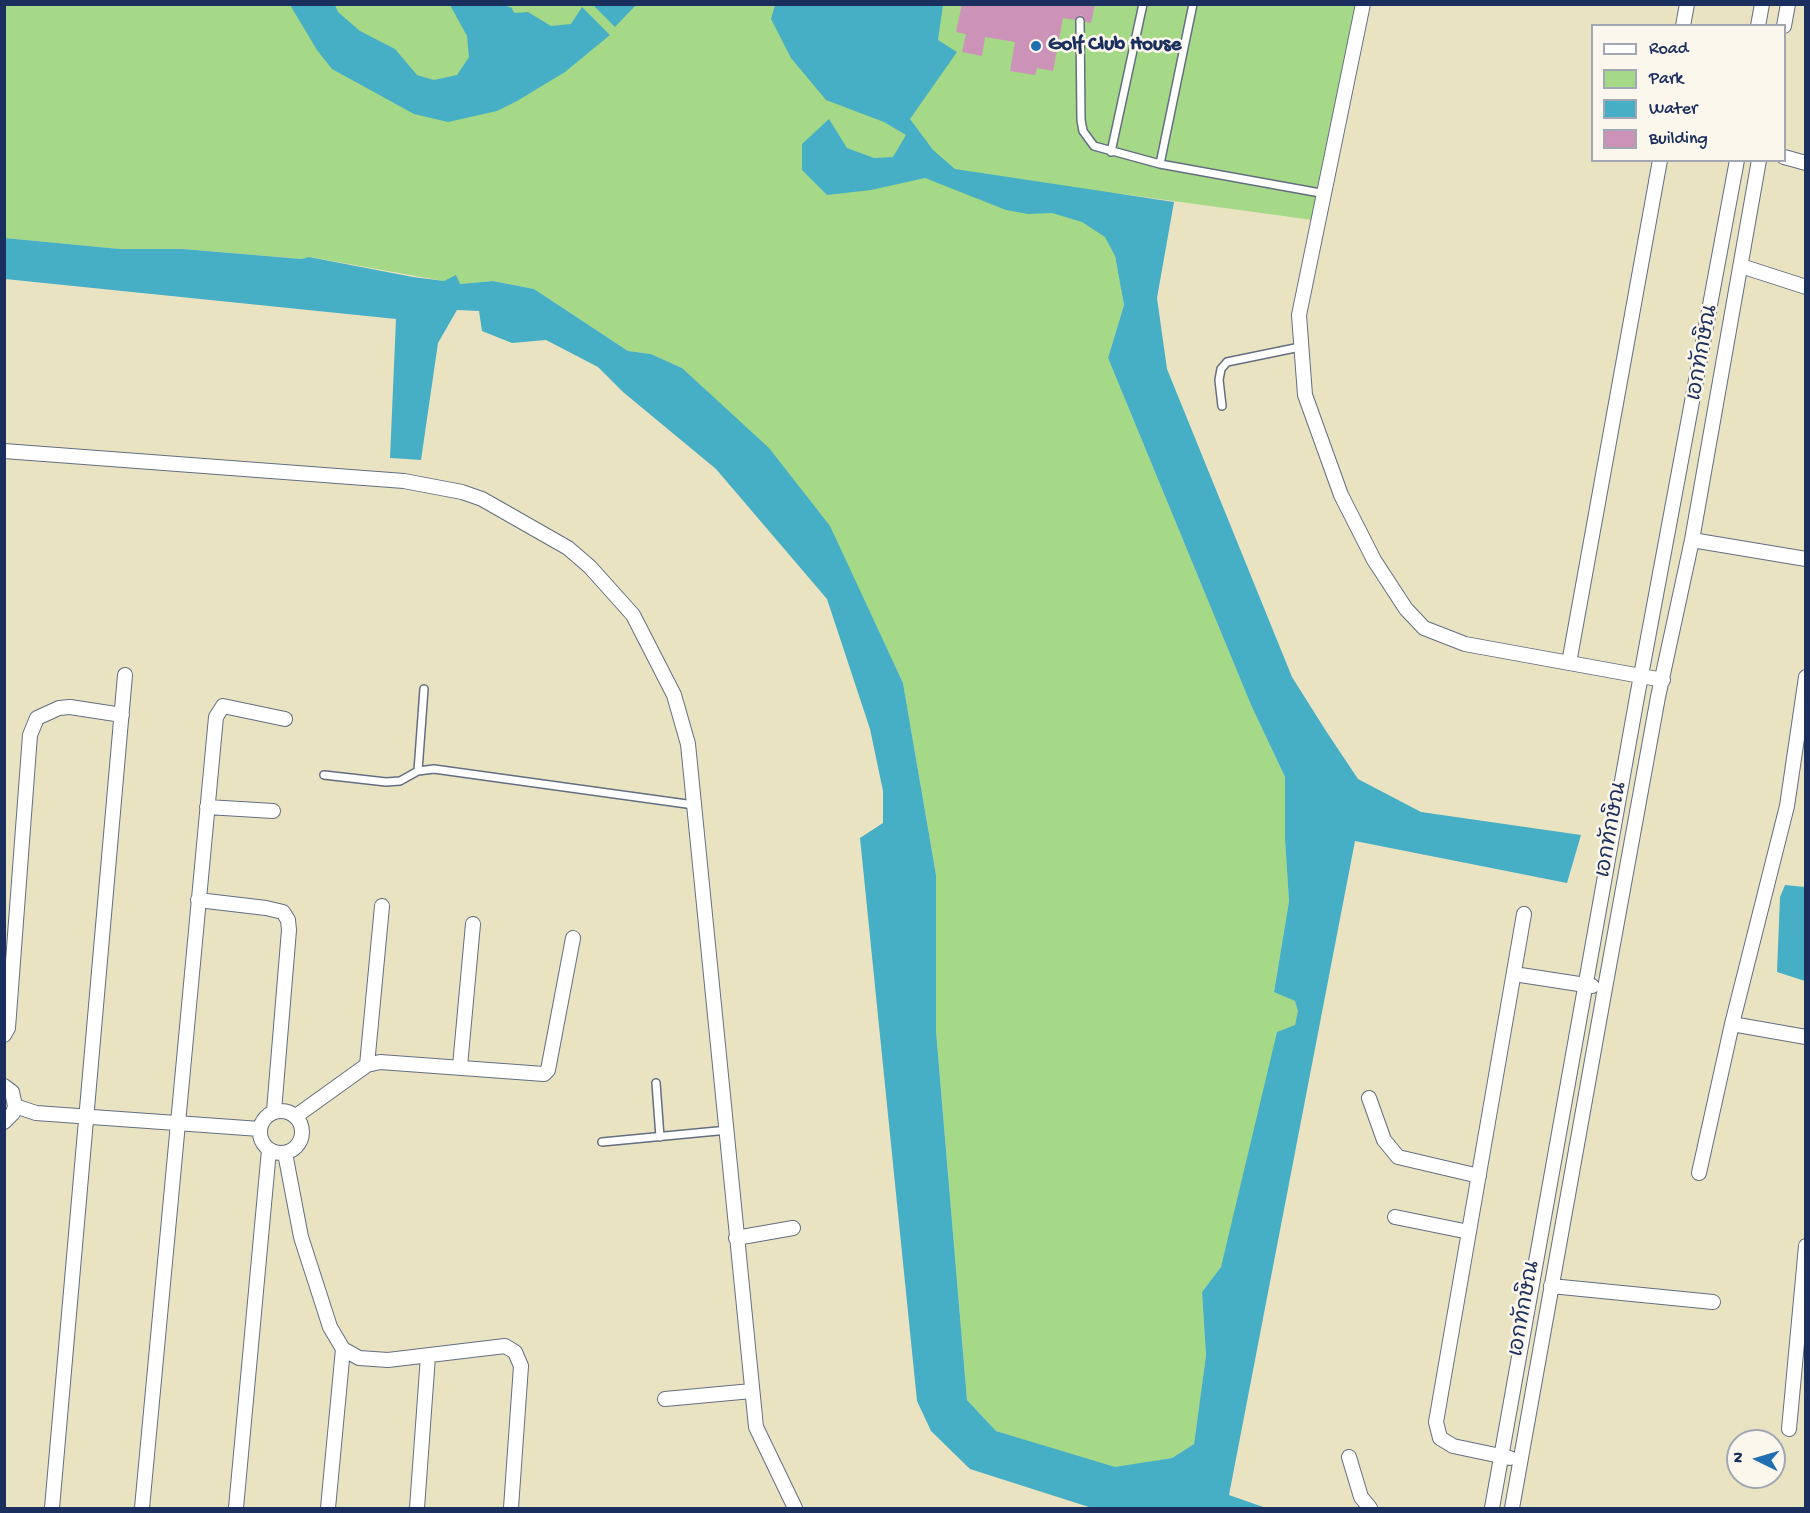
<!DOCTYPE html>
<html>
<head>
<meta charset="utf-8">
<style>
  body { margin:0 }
  #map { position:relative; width:1810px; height:1513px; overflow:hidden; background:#eae3c2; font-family:"Gochi Hand",sans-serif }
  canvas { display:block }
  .frame { position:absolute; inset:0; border:6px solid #1b2f5e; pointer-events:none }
  .legend { position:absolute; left:1591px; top:24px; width:195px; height:138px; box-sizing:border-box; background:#fbf7ec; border:2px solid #a1a7b3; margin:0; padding:8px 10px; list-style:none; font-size:18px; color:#1b2f5e }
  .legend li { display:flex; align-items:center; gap:12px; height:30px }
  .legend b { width:30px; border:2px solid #a1a7b3 }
  .north { position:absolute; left:1726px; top:1429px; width:60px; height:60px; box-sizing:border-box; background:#fbf7ec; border:2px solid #a1a7b3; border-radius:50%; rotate:275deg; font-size:16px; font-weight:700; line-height:24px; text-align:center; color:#1b2f5e }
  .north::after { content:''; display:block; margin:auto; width:21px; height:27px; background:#1f6fb2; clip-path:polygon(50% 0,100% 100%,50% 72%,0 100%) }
</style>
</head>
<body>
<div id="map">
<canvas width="1810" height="1513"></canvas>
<div class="frame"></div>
<ul class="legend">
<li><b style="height:8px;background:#fff"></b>Road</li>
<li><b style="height:16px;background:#a5d887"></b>Park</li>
<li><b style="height:16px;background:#46afc5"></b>Water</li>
<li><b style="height:16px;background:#cc92b7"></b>Building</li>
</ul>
<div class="north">N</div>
</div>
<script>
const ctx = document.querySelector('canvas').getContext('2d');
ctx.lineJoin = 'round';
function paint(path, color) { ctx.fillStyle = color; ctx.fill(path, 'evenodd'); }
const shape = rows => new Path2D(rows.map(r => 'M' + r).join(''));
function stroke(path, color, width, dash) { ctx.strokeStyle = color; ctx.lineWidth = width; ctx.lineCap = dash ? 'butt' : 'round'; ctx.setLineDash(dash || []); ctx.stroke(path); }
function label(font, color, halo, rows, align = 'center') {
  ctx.font = font + ' "Gochi Hand","Playpen Sans Thai",sans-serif'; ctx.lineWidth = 5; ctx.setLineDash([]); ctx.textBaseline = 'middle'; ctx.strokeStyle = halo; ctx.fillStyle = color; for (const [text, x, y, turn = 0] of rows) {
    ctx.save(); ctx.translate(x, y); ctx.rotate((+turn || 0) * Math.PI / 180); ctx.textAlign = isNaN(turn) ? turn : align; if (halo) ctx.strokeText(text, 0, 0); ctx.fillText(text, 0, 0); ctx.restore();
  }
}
paint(shape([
  [4,5,1363,5,1320,221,1122,194,1115,256,1124,305,1108,358,1251,705,1285,777,1285,840,1289,901,1274,991,1295,1001,1299,1011,1221,1267,1202,1292,1206,1355,1194,1444,1172,1458,1115,1468,996,1431,967,1400,936,1031,936,875,903,683,829,527,682,368,651,354,628,351,534,289,493,281,460,284,310,257,303,259,183,249,120,249,5,238]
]), '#a5d887');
paint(shape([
  [290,5,335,5,338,12,360,31,395,49,417,75,434,80,457,75,469,57,467,36,450,5,504,5,512,8,514,13,528,12,551,26,571,24,582,7,610,35,565,72,517,101,497,111,448,122,414,114,332,69,317,50],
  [593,5,636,5,615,27],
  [775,5,943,5,938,40,957,52,910,119,933,150,955,169,1174,202,1157,298,1167,369,1292,677,1326,731,1358,779,1421,812,1581,835,1567,883,1355,841,1229,1495,1266,1508,1092,1508,970,1469,931,1431,917,1401,860,838,883,823,883,791,870,729,827,599,716,469,623,392,598,367,546,340,512,343,482,331,479,311,457,310,438,343,421,460,390,458,396,319,5,279,5,238,120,249,183,249,302,259,309,257,413,277,444,281,456,275,460,284,493,281,534,289,628,351,651,354,682,368,769,448,830,526,903,683,936,875,936,1031,967,1400,996,1431,1115,1467,1172,1458,1194,1444,1206,1355,1202,1292,1221,1267,1277,1032,1295,1025,1298,1011,1295,1001,1274,992,1289,901,1285,840,1285,777,1251,705,1108,358,1124,305,1115,256,1105,237,1082,222,1052,213,1028,214,1006,210,925,178,871,190,827,195,802,170,802,144,829,119,847,148,874,158,893,157,906,135,884,122,826,100,791,58,771,19],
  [1785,885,1805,887,1805,985,1805,981,1777,972,1780,897]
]), '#46afc5');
paint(shape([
  [962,4,1095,4,1091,23,1086,22,1081,15,1075,20,1063,18,1053,71,1037,68,1035,75,1010,71,1015,42,985,37,982,56,962,52,966,34,956,32]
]), '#cc92b7');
const lane = shape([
  [1080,21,1081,120,1083,131,1094,146,1160,164,1326,194],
  [1111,152,1143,4],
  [1160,164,1193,4],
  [1222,406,1219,380,1221,369,1227,362,1300,347],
  [418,771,424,689],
  [324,775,386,782,400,781,418,771,434,769,694,805],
  [656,1083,660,1137],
  [602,1142,728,1130]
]);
const street = shape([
  [1363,4,1299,315,1305,395,1341,495,1374,560,1406,609,1424,628,1465,644,1663,680],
  [1683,26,1687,4],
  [1758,26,1762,4],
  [1784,26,1788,4],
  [1784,157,1806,163],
  [1741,266,1806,287],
  [4,451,404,481,462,492,482,499,568,548,590,567,633,615,674,695,688,744,756,1427,795,1508],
  [1692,540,1806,559],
  [1569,663,1660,160],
  [207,807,273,811],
  [198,900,266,908,283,912,288,920,289,930,274,1111],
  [1514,974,1592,986],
  [1732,1024,1806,1037],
  [4,1035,8,1028,30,735,37,718,59,708,70,707,122,715],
  [367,1065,382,906],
  [460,1066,473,924],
  [4,1086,12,1092,15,1106,13,1113,4,1122],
  [1369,1098,1384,1140,1398,1157,1479,1176],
  [15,1106,36,1113,260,1129],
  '260 1132a21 21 0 1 1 42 0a21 21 0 1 1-42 0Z',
  [296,1116,367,1065,380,1062,544,1074,548,1070,573,938],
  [285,1153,301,1237,330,1327,343,1349,359,1358,388,1360,505,1346,515,1352,521,1366,511,1508],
  [1699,1173,1732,1024,1787,806,1806,677],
  [1395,1217,1469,1232],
  [736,1238,793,1228],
  [1551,1286,1713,1302],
  [665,1399,752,1391],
  [1789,1429,1806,1246],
  [1349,1457,1361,1497,1370,1508],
  [1510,1458,1453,1446,1440,1438,1436,1422,1524,914],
  [52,1508,125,675],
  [142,1508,216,717,223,706,285,719],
  [236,1508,269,1150],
  [328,1508,343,1349],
  [417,1508,428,1356],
  [1492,1508,1637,697,1737,160],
  [1512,1508,1605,988,1658,697,1692,540,1759,160]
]);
stroke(lane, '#636e81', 10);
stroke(street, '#636e81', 16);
stroke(lane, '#fff', 7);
stroke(street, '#fff', 14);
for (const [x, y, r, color] of [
  [1036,46,6,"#1f6fb2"]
]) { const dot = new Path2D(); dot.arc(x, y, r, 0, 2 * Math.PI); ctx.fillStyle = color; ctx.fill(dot); stroke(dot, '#fbf7ec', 2); }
label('bold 21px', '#1b2f5e', '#fbf7ec', [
  ["Golf Club House",1048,46]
], 'left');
label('21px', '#1b2f5e', '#fbf7ec', [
  ["เอกทักษิณ",1704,353,-80],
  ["เอกทักษิณ",1613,830,-80],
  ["เอกทักษิณ",1526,1309,-80]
]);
</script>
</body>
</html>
